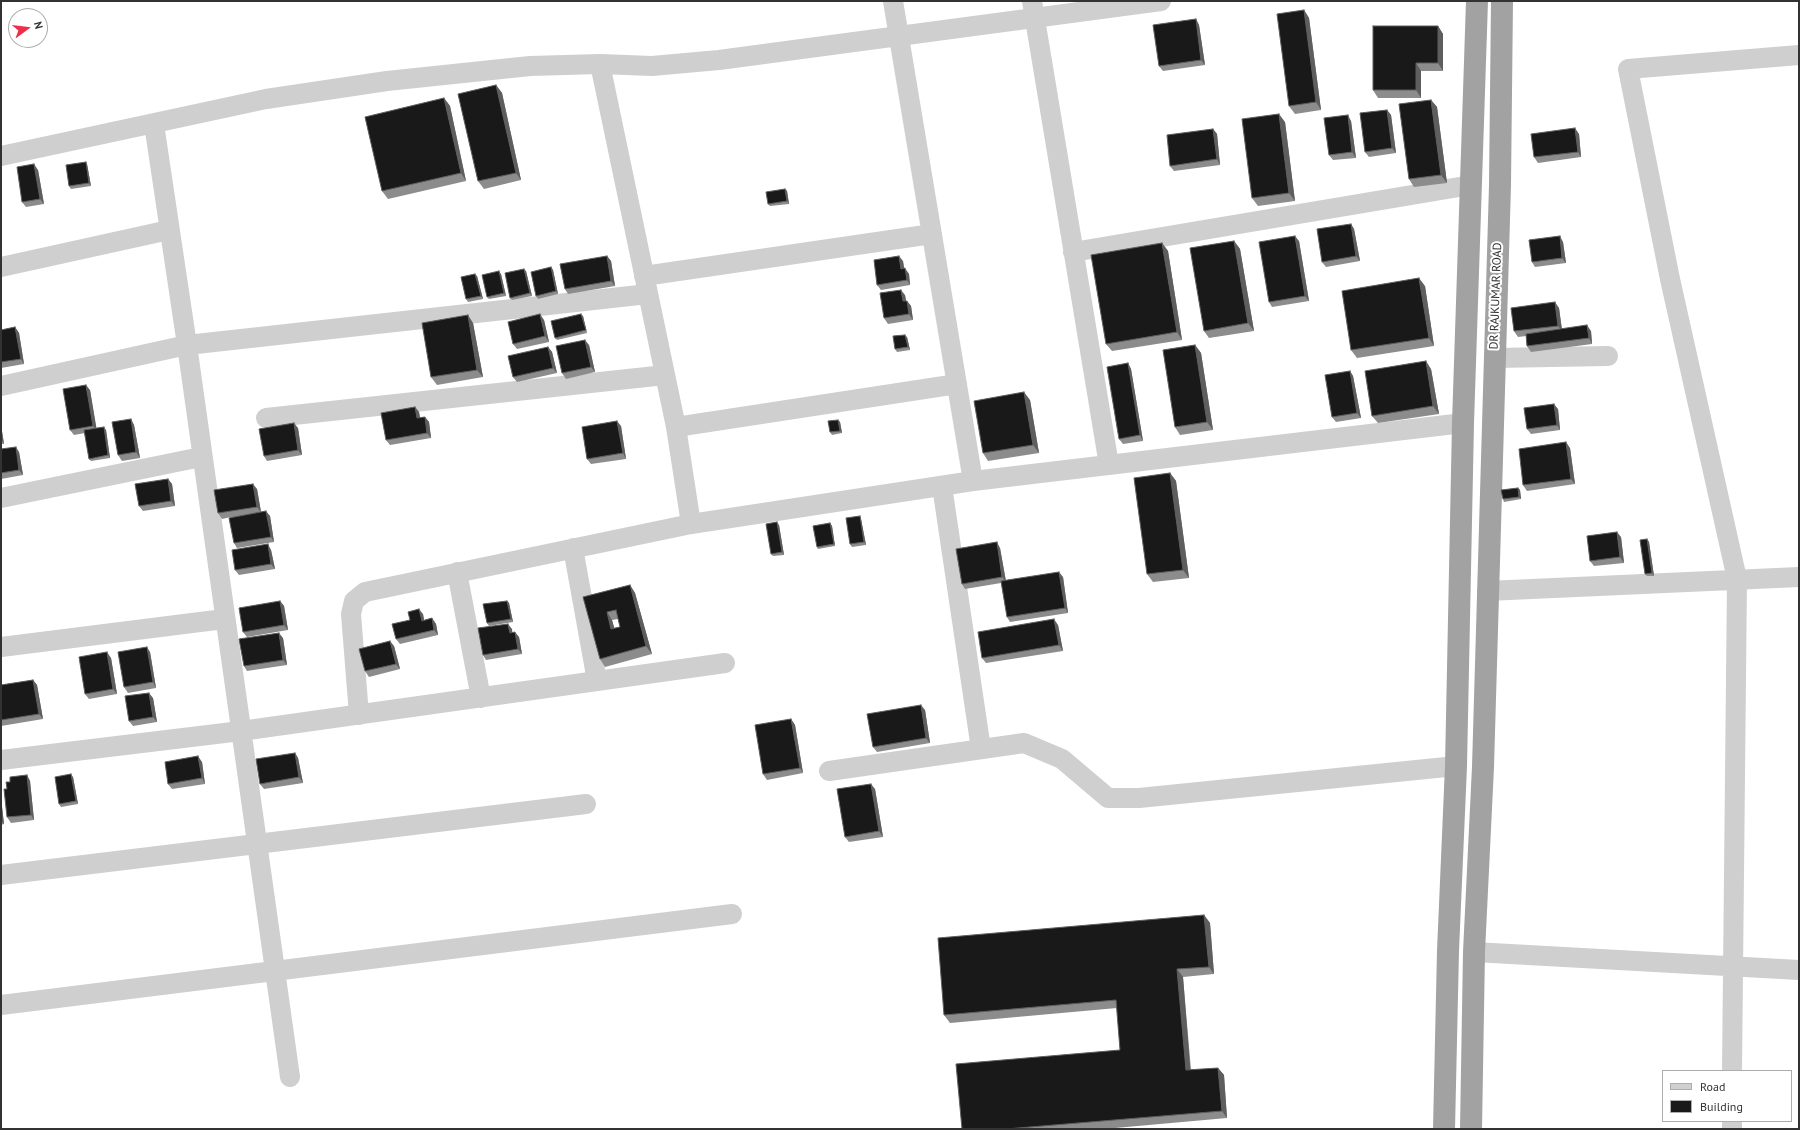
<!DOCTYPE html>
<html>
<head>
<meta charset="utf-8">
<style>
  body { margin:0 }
  #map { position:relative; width:1800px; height:1130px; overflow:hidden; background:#fff; font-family:"PT Sans",sans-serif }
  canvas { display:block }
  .frame { position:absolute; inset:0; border:2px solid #323232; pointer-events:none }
  .legend { position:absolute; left:1662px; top:1070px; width:130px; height:52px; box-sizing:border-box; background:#fff; border:1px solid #adadad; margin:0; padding:5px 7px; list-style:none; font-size:12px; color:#323232 }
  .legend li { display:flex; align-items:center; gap:8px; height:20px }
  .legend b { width:20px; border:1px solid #adadad }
  .north { position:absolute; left:8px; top:8px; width:40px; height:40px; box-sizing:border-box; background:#fff; border:1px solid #adadad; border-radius:50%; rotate:75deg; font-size:11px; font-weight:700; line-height:16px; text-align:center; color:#323232 }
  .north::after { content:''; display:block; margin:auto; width:14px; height:18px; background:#ef2e4a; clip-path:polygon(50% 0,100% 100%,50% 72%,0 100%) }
</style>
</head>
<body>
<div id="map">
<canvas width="1800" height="1130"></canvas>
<div class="frame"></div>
<ul class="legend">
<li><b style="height:5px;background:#cfcfcf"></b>Road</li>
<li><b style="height:11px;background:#191919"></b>Building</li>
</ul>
<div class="north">N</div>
</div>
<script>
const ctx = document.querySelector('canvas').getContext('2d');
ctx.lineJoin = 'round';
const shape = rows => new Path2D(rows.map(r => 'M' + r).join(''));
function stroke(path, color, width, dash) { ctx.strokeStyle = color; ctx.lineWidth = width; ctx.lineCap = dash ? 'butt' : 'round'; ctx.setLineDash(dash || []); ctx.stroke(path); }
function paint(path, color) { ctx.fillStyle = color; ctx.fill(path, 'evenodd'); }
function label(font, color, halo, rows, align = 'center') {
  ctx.font = font + ' "PT Sans",sans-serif'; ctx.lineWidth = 4; ctx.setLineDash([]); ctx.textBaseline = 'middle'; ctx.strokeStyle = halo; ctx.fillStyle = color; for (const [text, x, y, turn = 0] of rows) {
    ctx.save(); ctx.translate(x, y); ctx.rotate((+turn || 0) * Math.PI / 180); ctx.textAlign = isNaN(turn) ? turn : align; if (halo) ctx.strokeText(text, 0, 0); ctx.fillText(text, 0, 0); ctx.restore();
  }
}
stroke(shape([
  [893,1,973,481],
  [1032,1,1109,465],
  [600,64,676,427,691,524],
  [154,124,187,345,290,1077],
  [1,156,266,99,387,81,530,66,600,64,652,66,719,60,1161,1],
  [1073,252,1471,185],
  [1,267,169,230],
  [644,276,932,234],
  [1495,358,1608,356],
  [1,386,187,345,648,294],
  [266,418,665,375],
  [676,427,957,384],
  [942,486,981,749],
  [1,498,201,457],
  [573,548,597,681],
  [457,572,481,698],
  [1487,591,1799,577],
  [1,647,224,619],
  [359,715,351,614,354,601,365,592,691,524,973,481,1463,423],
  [1,760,241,731,725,663],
  [829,771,1024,743,1062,759,1108,798,1139,798,1456,766],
  [1,875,586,804],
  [1474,952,1799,970],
  [1,1005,732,914],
  [1732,1071,1737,579,1670,279,1628,69,1799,55],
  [1732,1129,1732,1121]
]), '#cfcfcf', 20);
stroke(shape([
  [1444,1129,1448,951,1456,766,1463,423,1477,1],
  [1471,1129,1474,952,1483,767,1500,185,1502,1]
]), '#a2a2a2', 22);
paint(shape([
  [1304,10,1309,18,1321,110,1295,114,1289,106],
  [1196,19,1199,25,1205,65,1163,71,1159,66],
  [1438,26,1443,34,1443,71,1421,71,1421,98,1378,98,1373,90],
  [496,85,502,93,521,180,484,189,478,181],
  [444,98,450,106,466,181,388,199,382,191],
  [1431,100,1437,107,1447,183,1414,187,1409,179],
  [1387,110,1391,115,1396,153,1369,157,1365,152],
  [1351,121,1356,158,1333,160,1329,155],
  [1285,122,1295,201,1258,206,1252,198],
  [1213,129,1217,134,1220,165,1174,171,1170,166],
  [1579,134,1581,157,1538,163,1534,157],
  [87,164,91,186,71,189,69,186],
  [38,170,44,204,26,207,22,202],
  [785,189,787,191,789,204,770,206,768,204],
  [1351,224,1354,229,1360,261,1326,267,1322,262],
  [1234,241,1240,249,1254,331,1209,338,1204,331],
  [1299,241,1309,301,1272,307,1269,302],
  [1563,242,1566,263,1535,267,1532,262],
  [1162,243,1168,251,1182,340,1112,351,1106,344],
  [607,256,611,261,615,286,568,294,565,289],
  [903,261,904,269,909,274,910,285,881,290,877,285],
  [551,267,553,270,558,294,538,299,536,296],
  [526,271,532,296,512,300,510,298],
  [501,274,506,296,489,299,487,297],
  [477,276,483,299,468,302,466,299],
  [1425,286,1434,346,1357,358,1351,350],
  [905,295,906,301,907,301,911,306,913,320,888,324,884,318],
  [1559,308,1562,329,1591,331,1592,344,1531,352,1527,346,1526,336,1518,337,1514,331],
  [583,316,587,333,557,340,555,338],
  [544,320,549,342,517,349,513,344],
  [473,323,483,377,437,385,431,377],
  [15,327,19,333,24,364,1,368,1,330],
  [907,337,910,350,897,352,895,349],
  [589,345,595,372,566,379,562,373],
  [1195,345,1201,353,1213,430,1180,435,1175,427],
  [548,347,552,352,557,373,517,382,513,377],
  [1128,363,1131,369,1143,441,1123,444,1119,439],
  [1431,369,1439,414,1378,423,1372,416],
  [1350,371,1353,376,1361,418,1336,422,1332,417],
  [90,390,96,428,106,430,110,458,91,461,89,459,85,433,74,435,70,430],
  [1030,400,1039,453,988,461,983,453],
  [415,407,419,412,420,418,425,417,429,422,431,438,390,445,386,440],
  [1558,409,1560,430,1531,434,1527,429],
  [131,419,134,425,140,458,122,461,118,455],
  [838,420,840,422,842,433,832,435,830,432],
  [1,425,4,444,1,444],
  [621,426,626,459,591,464,587,459],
  [298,428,302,455,267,461,264,456],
  [1570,448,1575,484,1527,491,1523,485],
  [1,449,19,452,23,475,1,479],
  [1170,473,1176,481,1189,578,1153,582,1147,574],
  [168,479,172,484,175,506,143,511,139,506],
  [1518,488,1520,490,1521,499,1504,502,1503,499],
  [257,489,261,512,270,516,274,542,237,548,234,543,231,517,222,519,218,513],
  [861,519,866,545,852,547,850,544],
  [830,523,832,526,835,546,818,549,817,547],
  [779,525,784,555,773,556,771,554],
  [1621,537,1624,563,1594,566,1590,561],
  [1647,539,1649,542,1654,576,1647,576,1645,574],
  [1000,548,1006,581,1063,577,1068,613,1010,622,1007,617,1001,583,965,589,962,584],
  [271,550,275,569,239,575,235,570],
  [630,585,635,593,652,654,605,667,600,659,583,597],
  [618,619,620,627,614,628,612,620],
  [280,601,284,606,288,630,247,637,243,632],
  [507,601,509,603,513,622,489,626,487,623],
  [423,614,424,620,432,618,436,624,438,635,400,644,396,639,410,620],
  [1058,625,1063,651,986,663,982,658],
  [512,629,512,632,519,637,522,654,486,660,483,655],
  [283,638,287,665,247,671,244,666],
  [394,646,400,669,369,677,365,671],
  [150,652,156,688,128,693,124,687],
  [111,658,117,694,89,699,85,694],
  [33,680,37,685,43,719,1,726,1,685],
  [153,698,157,722,133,726,129,721],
  [925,710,930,743,877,752,873,747],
  [791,719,795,725,803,773,767,780,763,774],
  [295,753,298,758,303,783,264,789,260,784],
  [202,762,205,784,172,789,168,784],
  [27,775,30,781,34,820,11,823,7,817,7,789,10,782],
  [73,777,78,804,61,807,59,804],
  [875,789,883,837,849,842,845,837],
  [1,798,4,824,1,825],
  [1204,915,1210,923,1214,974,1183,977,1191,1070,1218,1068,1224,1075,1227,1118,1104,1129,962,1129,1120,1050,1117,1008,950,1023,944,1015]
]), '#8c8c8c');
paint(shape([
  [1304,10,1309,18,1321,110,1316,102],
  [1196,19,1199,25,1205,65,1201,60],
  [1438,26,1443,34,1443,71,1438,63],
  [1416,63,1421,71,1421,98,1416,90],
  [496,85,502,93,521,180,516,173],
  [444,98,450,106,466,181,461,173],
  [1431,100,1437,107,1447,183,1441,175],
  [1387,110,1391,115,1396,153,1392,148],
  [1279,114,1285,122,1295,201,1289,193],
  [1348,115,1351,121,1356,158,1352,152],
  [1575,128,1579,134,1581,157,1578,152],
  [1213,129,1217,134,1220,165,1217,159],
  [86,162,87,164,91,186,89,183],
  [34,164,38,170,44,204,40,199],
  [785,189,787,191,789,204,787,201],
  [1351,224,1354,229,1360,261,1356,256],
  [1295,236,1299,241,1309,301,1305,296],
  [1560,236,1563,242,1566,263,1562,258],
  [1234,241,1240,249,1254,331,1248,323],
  [1162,243,1168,251,1182,340,1177,332],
  [607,256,611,261,615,286,611,281],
  [899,256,903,261,905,274,901,269],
  [551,267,553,270,558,294,556,291],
  [905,268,909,274,910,285,907,280],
  [524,269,526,271,532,296,530,293],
  [499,271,501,274,506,296,504,293],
  [475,274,477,276,483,299,481,296],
  [1419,278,1425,286,1434,346,1429,338],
  [901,290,905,295,907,307,903,301],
  [907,301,911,306,913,320,909,314],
  [1555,302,1559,308,1562,331,1558,326],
  [540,314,544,320,549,342,545,336],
  [581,314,583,316,587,333,586,330],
  [468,315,473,323,483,377,477,370],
  [1587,325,1591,331,1592,344,1589,338],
  [15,327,19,333,24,364,21,359],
  [905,335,907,337,910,350,908,347],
  [585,340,589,345,595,372,591,367],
  [1195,345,1201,353,1213,430,1207,422],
  [548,347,552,352,557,373,553,368],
  [1426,361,1431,369,1439,414,1433,406],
  [1128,363,1131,369,1143,441,1140,435],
  [1350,371,1353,376,1361,418,1357,413],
  [86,385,90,390,97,431,93,426],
  [1024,392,1030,400,1039,453,1033,445],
  [1554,404,1558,409,1560,430,1557,425],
  [415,407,419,412,421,424,417,418],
  [425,417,429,422,431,438,427,433],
  [131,419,134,425,140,458,136,452],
  [838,420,840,422,842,433,840,431],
  [617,421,621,426,626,459,623,453],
  [294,423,298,428,302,455,298,450],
  [1,425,4,444,1,439],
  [104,427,106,430,110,458,108,455],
  [1566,442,1570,448,1575,484,1571,479],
  [16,447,19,452,23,475,19,470],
  [1170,473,1176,481,1189,578,1183,570],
  [168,479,172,484,175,506,171,501],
  [253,484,257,489,261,512,257,507],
  [1518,488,1520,490,1521,499,1519,497],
  [266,511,270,516,274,542,271,537],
  [860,516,861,519,866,545,864,542],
  [777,522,779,525,784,555,782,552],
  [830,523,832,526,835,546,834,544],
  [1617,532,1621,537,1624,563,1620,557],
  [1647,539,1649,542,1654,576,1652,573],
  [997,542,1000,548,1006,582,1002,577],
  [268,544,271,550,275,569,271,564],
  [1059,572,1063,577,1068,613,1065,608],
  [630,585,635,593,652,654,646,646],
  [280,601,284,606,288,630,284,625],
  [507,601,509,603,513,622,511,619],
  [419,609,423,614,425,626,422,621],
  [607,612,612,620,617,637,611,629],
  [432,618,436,624,438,635,434,630],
  [1054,619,1058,625,1063,651,1059,645],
  [508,624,512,629,513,638,510,633],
  [515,632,519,637,522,654,518,649],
  [279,633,283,638,287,665,283,660],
  [390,641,394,646,400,669,396,664],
  [147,647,150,652,156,688,153,682],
  [107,652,111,658,117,694,113,689],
  [33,680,37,685,43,719,39,714],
  [149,693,153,698,157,722,153,717],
  [921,705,925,710,930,743,926,738],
  [791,719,795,725,803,773,800,768],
  [295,753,298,758,303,783,299,777],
  [198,756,202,762,205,784,202,778],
  [71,774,73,777,78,804,76,801],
  [27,775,30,781,34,820,31,815],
  [871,784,875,789,883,837,879,831],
  [1,798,4,824,1,821],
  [1204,915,1210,923,1214,974,1209,967],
  [1177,969,1183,977,1191,1078,1186,1070],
  [1218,1068,1224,1075,1227,1118,1222,1111]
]), '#5e5e5e');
const building = shape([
  [1304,10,1316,102,1289,106,1277,14,1304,10],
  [1196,19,1201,60,1159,66,1153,25,1196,19],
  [1373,26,1438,26,1438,63,1416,63,1416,90,1373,90,1373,26],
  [496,85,516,173,478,181,458,94,496,85],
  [444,98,461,173,382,191,365,117,444,98],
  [1431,100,1441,175,1409,179,1399,104,1431,100],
  [1387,110,1392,148,1365,152,1360,113,1387,110],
  [1279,114,1289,193,1252,198,1242,119,1279,114],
  [1348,115,1352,152,1329,155,1324,118,1348,115],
  [1575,128,1578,152,1534,157,1531,134,1575,128],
  [1213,129,1217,159,1170,166,1167,135,1213,129],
  [86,162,89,183,69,186,66,165,86,162],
  [34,164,40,199,22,202,17,167,34,164],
  [785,189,787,201,768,204,766,192,785,189],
  [1351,224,1356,256,1322,262,1317,229,1351,224],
  [1295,236,1305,296,1269,302,1259,242,1295,236],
  [1560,236,1562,258,1532,262,1529,240,1560,236],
  [1234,241,1248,323,1204,331,1190,248,1234,241],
  [1162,243,1177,332,1106,344,1091,255,1162,243],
  [607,256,611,281,565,289,560,264,607,256],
  [899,256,901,269,905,268,907,280,877,285,874,260,899,256],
  [551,267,556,291,536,296,531,272,551,267],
  [524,269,530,293,510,298,505,273,524,269],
  [499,271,504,293,487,297,482,275,499,271],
  [475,274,481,296,466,299,461,277,475,274],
  [1419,278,1429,338,1351,350,1342,291,1419,278],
  [901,290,903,301,907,301,909,314,884,318,880,293,901,290],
  [1555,302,1558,326,1514,331,1511,308,1555,302],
  [540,314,545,336,513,344,508,322,540,314],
  [581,314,586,330,555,338,551,321,581,314],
  [468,315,477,370,431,377,422,323,468,315],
  [1587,325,1589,338,1527,346,1526,334,1587,325],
  [15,327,21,359,1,362,1,330,15,327],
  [905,335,908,347,895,349,893,336,905,335],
  [585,340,591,367,562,373,556,346,585,340],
  [1195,345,1207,422,1175,427,1163,350,1195,345],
  [548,347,553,368,513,377,508,356,548,347],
  [1426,361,1433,406,1372,416,1365,371,1426,361],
  [1128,363,1140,435,1119,439,1107,367,1128,363],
  [1350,371,1357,413,1332,417,1325,375,1350,371],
  [86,385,93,426,70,430,63,389,86,385],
  [1024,392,1033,445,983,453,974,401,1024,392],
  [1554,404,1557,425,1527,429,1524,408,1554,404],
  [415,407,417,418,425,417,427,433,386,440,381,413,415,407],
  [131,419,136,452,118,455,112,422,131,419],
  [838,420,840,431,830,432,828,421,838,420],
  [617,421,623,453,587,459,582,427,617,421],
  [294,423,298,450,264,456,259,429,294,423],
  [104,427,108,455,89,459,84,430,104,427],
  [1566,442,1571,479,1523,485,1519,449,1566,442],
  [16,447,19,470,1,473,1,449,16,447],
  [1170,473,1183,570,1147,574,1134,478,1170,473],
  [168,479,171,501,139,506,135,484,168,479],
  [253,484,257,507,218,513,214,490,253,484],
  [1518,488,1519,497,1503,499,1501,490,1518,488],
  [266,511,271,537,234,543,229,518,266,511],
  [860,516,864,542,850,544,846,518,860,516],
  [777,522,782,552,771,554,766,524,777,522],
  [830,523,834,544,817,547,813,526,830,523],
  [1617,532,1620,557,1590,561,1587,536,1617,532],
  [1647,539,1652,573,1645,574,1640,540,1647,539],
  [997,542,1002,577,962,584,956,549,997,542],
  [268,544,271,564,235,570,232,550,268,544],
  [1059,572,1065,608,1007,617,1001,581,1059,572],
  [630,585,646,646,600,659,583,597,630,585],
  [616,610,620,627,611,629,607,612,616,610],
  [280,601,284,625,243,632,239,608,280,601],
  [507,601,511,619,487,623,483,604,507,601],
  [419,609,422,621,432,618,434,630,396,639,392,624,410,620,408,612,419,609],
  [1054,619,1059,645,982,658,978,632,1054,619],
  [508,624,510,633,515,632,518,649,483,655,478,628,508,624],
  [279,633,283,660,244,666,239,639,279,633],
  [390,641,396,664,365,671,359,649,390,641],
  [147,647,153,682,124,687,118,652,147,647],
  [107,652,113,689,85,694,79,657,107,652],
  [33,680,39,714,1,720,1,685,33,680],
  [149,693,153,717,129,721,125,696,149,693],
  [921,705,926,738,873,747,867,714,921,705],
  [791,719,800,768,763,774,755,725,791,719],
  [295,753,299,777,260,784,256,759,295,753],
  [198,756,202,778,168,784,165,762,198,756],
  [71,774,76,801,59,804,55,777,71,774],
  [27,775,31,815,7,817,4,789,7,789,6,782,10,782,10,777,27,775],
  [871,784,879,831,845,837,837,789,871,784],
  [1204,915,1209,967,1177,969,1186,1070,1218,1068,1222,1111,1006,1129,962,1129,956,1064,1120,1050,1116,1000,944,1015,938,938,1204,915]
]);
paint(building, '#191919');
stroke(building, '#5e5e5e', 1);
label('12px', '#323232', '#fff', [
  ["DR RAJKUMAR ROAD",1496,296,-88]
]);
</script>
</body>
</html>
